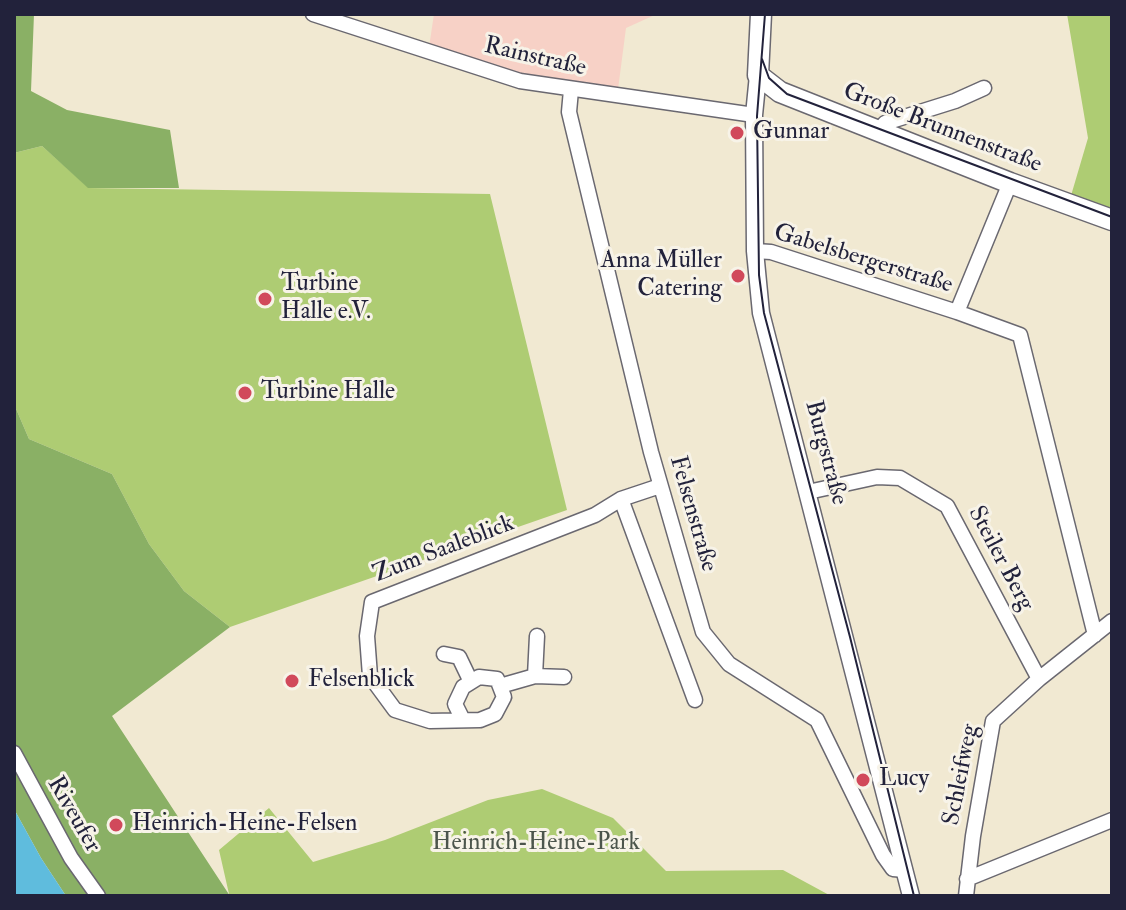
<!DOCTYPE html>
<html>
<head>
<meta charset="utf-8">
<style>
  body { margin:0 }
  #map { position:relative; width:1126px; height:910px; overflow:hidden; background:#f1e9d2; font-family:"IM FELL Double Pica",serif }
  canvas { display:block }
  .frame { position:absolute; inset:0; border:16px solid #22223b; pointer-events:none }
</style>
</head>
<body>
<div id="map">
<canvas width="1126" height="910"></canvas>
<div class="frame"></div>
</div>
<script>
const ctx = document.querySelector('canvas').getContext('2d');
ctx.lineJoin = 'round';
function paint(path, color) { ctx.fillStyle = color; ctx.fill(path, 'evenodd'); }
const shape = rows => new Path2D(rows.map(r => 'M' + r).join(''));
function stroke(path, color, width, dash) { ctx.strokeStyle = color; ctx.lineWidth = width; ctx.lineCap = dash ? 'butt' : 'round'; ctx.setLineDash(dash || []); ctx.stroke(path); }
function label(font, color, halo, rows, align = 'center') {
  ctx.font = font + ' "IM FELL Double Pica",serif'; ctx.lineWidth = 6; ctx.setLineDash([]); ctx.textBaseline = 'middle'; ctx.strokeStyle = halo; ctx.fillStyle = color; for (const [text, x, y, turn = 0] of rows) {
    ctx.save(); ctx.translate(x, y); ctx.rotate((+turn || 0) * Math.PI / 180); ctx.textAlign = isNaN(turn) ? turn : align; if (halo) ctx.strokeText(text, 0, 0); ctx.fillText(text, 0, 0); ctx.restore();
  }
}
paint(shape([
  [434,14,657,14,626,28,617,97,428,54]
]), '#f7d1c6');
paint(shape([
  [1067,14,1112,14,1112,212,1070,199,1088,138],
  [42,146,89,188,490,194,567,510,230,627,184,591,149,544,112,474,29,439,14,404,14,153],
  [542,789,613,818,666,871,783,870,831,896,229,894,219,850,269,808,313,862,385,840,488,800]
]), '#aecc73');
paint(shape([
  [14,14,34,14,31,91,67,110,170,130,179,188,88,188,42,146,14,153],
  [14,404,29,439,112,474,149,544,184,591,230,627,112,716,230,896,66,896,41,858,14,809]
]), '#8ab065');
paint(shape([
  [14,809,41,858,66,896,14,896]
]), '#5fbcdd');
const minor = shape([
  [313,14,520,81,754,115],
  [571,90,569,112,651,452,703,632,729,664,817,720,883,855,893,869,905,870],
  [879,131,885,123,955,101,984,88],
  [755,251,771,252,957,312,1010,183],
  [957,312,1020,335,1095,635],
  [808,492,877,477,900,478,947,506,1039,679],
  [621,499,695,700],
  [444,654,459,657,471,682],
  [535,676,537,636],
  [500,686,535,676,564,677],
  [462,718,455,704,463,687,479,677,497,679,504,697,495,714,480,720,430,721,395,710,370,676,367,636,372,602,595,515,621,499,660,486],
  [14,753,71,858,98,896],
  [967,879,1112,820],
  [966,896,973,836,993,721,1039,679,1112,621]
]);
const tertiary = shape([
  [758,75,754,115,755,251,761,313,911,896]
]);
const secondary = shape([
  [761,14,758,75,780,92,1010,183,1112,220]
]);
stroke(minor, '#6a6870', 17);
stroke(tertiary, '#6a6870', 19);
stroke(secondary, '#6a6870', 23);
stroke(minor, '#fff', 14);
stroke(tertiary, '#fff', 16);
stroke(secondary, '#fff', 20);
stroke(shape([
  [765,14,757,116,759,275,764,313,850,637,914,896],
  [762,59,769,78,787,94,1112,217]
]), '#22223b', 2);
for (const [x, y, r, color] of [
  [737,133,8,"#d1495b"],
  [738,276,8,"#d1495b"],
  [265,299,8,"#d1495b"],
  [245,393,8,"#d1495b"],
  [292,681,8,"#d1495b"],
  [863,780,8,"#d1495b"],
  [116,825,8,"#d1495b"]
]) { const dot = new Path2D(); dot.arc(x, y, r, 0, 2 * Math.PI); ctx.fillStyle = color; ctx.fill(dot); stroke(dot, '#f7f3e8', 3); }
label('24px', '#22223b', '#f7f3e8', [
  ["Rainstraße",535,58,13],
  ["Große Brunnenstraße",942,129,21],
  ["Gabelsbergerstraße",863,260,17],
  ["Burgstraße",825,453,75],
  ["Felsenstraße",692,514,74],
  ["Zum Saaleblick",444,550,-21],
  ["Steiler Berg",1000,559,62],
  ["Schleifweg",962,775,-79],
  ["Riveufer",73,815,60]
]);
label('24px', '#22223b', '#f7f3e8', [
  ["Gunnar",753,133],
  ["Anna Müller",722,262,"right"],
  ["Catering",722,290,"right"],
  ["Turbine",281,285],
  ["Halle e.V.",281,313],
  ["Turbine Halle",261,393],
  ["Felsenblick",308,681],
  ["Lucy",879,780],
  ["Heinrich-Heine-Felsen",132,825]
], 'left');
label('24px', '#4c554c', '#f7f3e8', [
  ["Heinrich-Heine-Park",536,844]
]);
</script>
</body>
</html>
